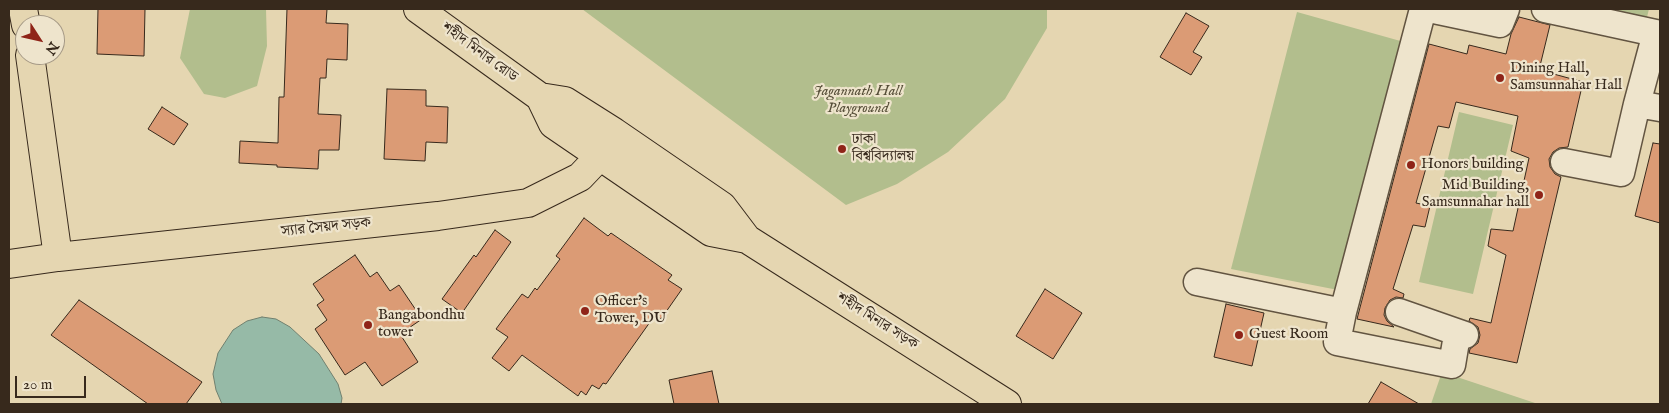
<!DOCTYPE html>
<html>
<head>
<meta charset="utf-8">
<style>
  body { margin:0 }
  #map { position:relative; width:1669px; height:413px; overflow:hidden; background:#e5d6b1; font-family:"IM FELL English",serif }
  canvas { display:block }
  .frame { position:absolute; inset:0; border:10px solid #37291c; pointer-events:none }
  .north { position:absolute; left:15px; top:15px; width:50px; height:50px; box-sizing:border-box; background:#eee4cc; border:1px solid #a59986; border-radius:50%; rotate:125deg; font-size:14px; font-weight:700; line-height:20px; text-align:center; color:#37291c }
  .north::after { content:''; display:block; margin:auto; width:18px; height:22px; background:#8f2418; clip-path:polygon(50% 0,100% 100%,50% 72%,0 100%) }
  .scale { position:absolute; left:15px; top:376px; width:71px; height:22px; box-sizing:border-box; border:2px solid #37291c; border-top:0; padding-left:6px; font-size:15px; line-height:18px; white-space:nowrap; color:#37291c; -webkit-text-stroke:4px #eee4cc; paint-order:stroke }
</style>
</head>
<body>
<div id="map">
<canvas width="1669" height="413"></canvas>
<div class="frame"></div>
<div class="north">N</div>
<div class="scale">20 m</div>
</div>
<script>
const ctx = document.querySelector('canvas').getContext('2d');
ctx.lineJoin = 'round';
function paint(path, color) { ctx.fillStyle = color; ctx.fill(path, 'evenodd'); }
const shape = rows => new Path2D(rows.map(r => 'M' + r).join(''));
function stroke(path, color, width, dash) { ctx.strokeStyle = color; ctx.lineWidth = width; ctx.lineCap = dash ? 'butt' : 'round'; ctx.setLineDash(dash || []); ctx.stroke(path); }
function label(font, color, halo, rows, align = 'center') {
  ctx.font = font + ' "IM FELL English","Noto Serif Bengali",serif'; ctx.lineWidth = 4.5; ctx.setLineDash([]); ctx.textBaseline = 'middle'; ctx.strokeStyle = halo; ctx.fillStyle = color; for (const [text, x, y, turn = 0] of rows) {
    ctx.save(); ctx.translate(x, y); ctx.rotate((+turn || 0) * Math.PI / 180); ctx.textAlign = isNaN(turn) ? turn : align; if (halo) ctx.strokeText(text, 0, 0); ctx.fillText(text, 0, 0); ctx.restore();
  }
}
paint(shape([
  [190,9,266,9,267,46,257,86,225,98,204,94,180,58],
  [582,9,1047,9,1047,28,1005,99,948,152,897,184,846,205],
  [1590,9,1649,9,1646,21],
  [1297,12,1404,42,1338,290,1231,269],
  [1459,112,1513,125,1473,294,1419,282],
  [1442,372,1538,404,1431,404]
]), '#b2be8d');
const water = shape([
  [262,317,276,319,290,327,319,354,338,384,342,398,341,404,222,404,216,390,213,374,218,353,233,330,247,321,262,317]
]);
paint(water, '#96baa7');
stroke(water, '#70806f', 1);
const building = shape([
  [98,9,145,9,144,56,97,54,98,9],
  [287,9,327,9,326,23,348,24,347,60,327,59,326,78,320,78,318,114,341,115,339,150,319,150,318,169,277,167,277,165,239,163,240,141,278,143,279,97,284,97,287,9],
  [1186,13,1209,26,1193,52,1202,57,1191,75,1160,57,1186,13],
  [1519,17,1550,25,1539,70,1583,82,1568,147,1559,148,1553,152,1549,159,1550,167,1555,174,1561,177,1517,363,1469,353,1470,349,1478,343,1480,335,1478,327,1469,321,1470,318,1491,323,1506,255,1488,246,1491,229,1513,231,1529,158,1511,151,1518,116,1456,102,1449,128,1438,126,1416,203,1430,206,1425,227,1413,225,1393,289,1404,294,1403,298,1396,297,1390,300,1385,308,1384,315,1387,321,1394,327,1357,319,1429,44,1467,54,1469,45,1506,54,1511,34,1519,17],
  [387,89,426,90,426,106,448,107,447,143,426,142,425,161,384,159,387,89],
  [162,107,188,124,174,145,148,129,162,107],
  [1653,143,1660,144,1660,223,1635,216,1653,143],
  [584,218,608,236,611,233,672,275,668,280,682,289,661,319,655,315,606,384,603,383,599,389,592,385,586,395,581,391,578,396,522,355,509,371,492,358,508,337,496,329,522,294,528,298,535,288,537,290,560,259,556,256,584,218],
  [495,230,511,242,462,313,442,299,474,255,476,257,495,230],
  [355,255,370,277,377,272,390,291,399,285,422,319,400,334,418,362,382,386,365,362,345,375,315,329,327,320,317,305,324,300,313,284,355,255],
  [1045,289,1082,313,1053,359,1016,336,1045,289],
  [79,300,202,382,186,404,148,404,51,335,79,300],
  [1226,304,1264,313,1252,366,1214,357,1226,304],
  [712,371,719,404,674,404,669,380,712,371],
  [1381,382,1419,404,1368,404,1381,382]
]);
paint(building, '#db9b75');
stroke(building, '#37291c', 1);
const minor = shape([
  [1429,9,1500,24,1506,9],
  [1545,9,1660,34],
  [1637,104,1660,108],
  [1564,162,1621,173,1637,104,1656,33],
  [1197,282,1343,312,1423,9],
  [1343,312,1337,342,1452,365,1457,335,1465,335],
  [1399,312,1465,335]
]);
const major = shape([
  [23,9,26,25],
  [418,9,540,97,553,124,711,232,747,239],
  [30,55,58,257],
  [540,97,565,101,614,132,722,206,747,239,1007,404],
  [9,264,58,257,438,216,528,203,580,177,600,156,614,132]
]);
stroke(minor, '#625441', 29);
stroke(major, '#37291c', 30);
stroke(minor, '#eee4cc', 26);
stroke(major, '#e5d6b1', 28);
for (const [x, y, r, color] of [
  [1500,78,5,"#8f2418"],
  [842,149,5,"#8f2418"],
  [1411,165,5,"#8f2418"],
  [1539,195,5,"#8f2418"],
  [585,311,5,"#8f2418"],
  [368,325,5,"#8f2418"],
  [1239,335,5,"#8f2418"]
]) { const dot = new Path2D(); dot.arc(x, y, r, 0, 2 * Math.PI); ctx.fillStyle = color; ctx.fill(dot); stroke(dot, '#eee4cc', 2); }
label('15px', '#37291c', '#eee4cc', [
  ["শহীদ মিনার রোড",479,53,36],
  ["স্যার সৈয়দ সড়ক",326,228,-6],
  ["শহীদ মিনার সড়ক",877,322,32]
]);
label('15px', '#37291c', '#eee4cc', [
  ["Dining Hall,",1510,69],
  ["Samsunnahar Hall",1510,86],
  ["ঢাকা",852,140],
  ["বিশ্ববিদ্যালয়",852,157],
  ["Honors building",1421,165],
  ["Mid Building,",1529,186,"right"],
  ["Samsunnahar hall",1529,203,"right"],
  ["Officer's",595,302],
  ["Tower, DU",595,319],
  ["Bangabondhu",378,316],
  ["tower",378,333],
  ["Guest Room",1249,335]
], 'left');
label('italic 15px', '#564e38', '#eee4cc', [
  ["Jagannath Hall",858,92],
  ["Playground",858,109]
]);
</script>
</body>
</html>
